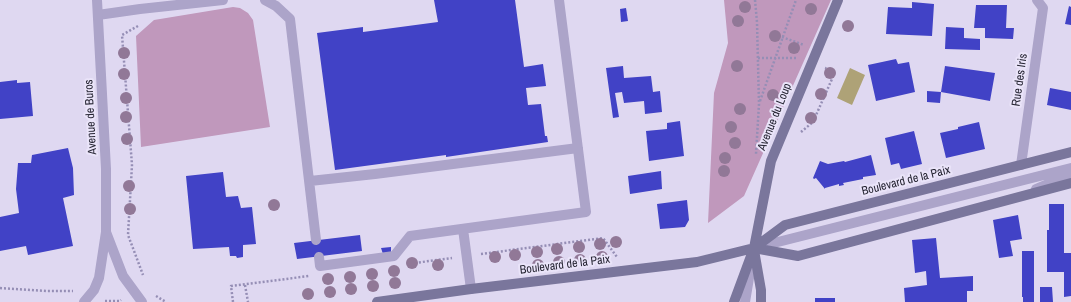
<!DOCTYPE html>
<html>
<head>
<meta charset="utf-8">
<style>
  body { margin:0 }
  canvas { display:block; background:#dfd8f1 }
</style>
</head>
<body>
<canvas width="1071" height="302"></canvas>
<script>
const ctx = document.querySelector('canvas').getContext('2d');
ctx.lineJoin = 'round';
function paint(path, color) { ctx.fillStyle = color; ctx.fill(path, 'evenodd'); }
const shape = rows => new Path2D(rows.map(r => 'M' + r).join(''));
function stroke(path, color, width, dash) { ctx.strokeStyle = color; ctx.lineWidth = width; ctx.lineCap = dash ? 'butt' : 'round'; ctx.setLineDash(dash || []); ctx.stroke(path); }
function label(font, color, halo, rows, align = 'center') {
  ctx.font = font + ' "Archivo Narrow",sans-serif'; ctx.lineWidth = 4; ctx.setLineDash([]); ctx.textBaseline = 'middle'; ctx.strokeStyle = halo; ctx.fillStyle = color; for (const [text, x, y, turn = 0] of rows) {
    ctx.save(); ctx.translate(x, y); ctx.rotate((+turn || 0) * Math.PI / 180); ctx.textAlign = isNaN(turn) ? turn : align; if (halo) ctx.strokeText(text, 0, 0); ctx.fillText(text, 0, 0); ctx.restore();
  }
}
paint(shape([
  [724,0,831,0,744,196,708,223,714,93,728,43],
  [233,7,240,8,248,13,253,20,270,127,141,147,136,36,154,20]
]), '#c098bc');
paint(shape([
  [850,68,865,75,852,105,837,98]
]), '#aea277');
paint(shape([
  [434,0,515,0,524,67,543,64,546,86,526,88,528,105,541,104,545,136,547,136,548,142,446,157,446,155,335,170,317,33,363,27,363,32,438,22],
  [912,2,934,4,932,36,886,34,888,7,912,8],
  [976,5,1007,5,1006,28,1014,28,1013,39,985,38,985,28,974,28],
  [1069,6,1071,7,1071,25,1065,24],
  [626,8,628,21,621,22,620,9],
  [946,27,964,28,964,38,980,39,980,50,945,49],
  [896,59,898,64,909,62,915,92,876,101,868,65],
  [623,66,624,78,651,76,653,92,660,91,662,112,645,114,644,101,624,103,622,92,615,93,619,117,613,118,606,68],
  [945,66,995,73,990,101,941,92,940,103,927,102,927,91,941,92],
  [17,80,17,83,30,82,33,116,0,119,0,82],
  [1050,88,1071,92,1071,110,1047,105],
  [680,121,684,156,649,161,646,131,667,129,667,123],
  [979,122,985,149,946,158,940,133,958,129,958,127],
  [914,131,922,164,901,169,899,163,891,165,885,138],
  [68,148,73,168,74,195,63,198,73,246,28,255,26,246,0,251,0,217,19,213,16,189,18,163,31,163,32,155],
  [871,155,876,175,863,177,863,179,843,183,844,185,839,186,839,184,825,188,825,189,816,178,814,179,813,178,820,161,828,164,844,161,845,162],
  [661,171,662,189,630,194,628,176],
  [223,172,226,197,238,196,241,208,252,207,256,244,243,245,243,257,237,258,236,256,230,256,229,247,193,249,186,176],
  [687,200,689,220,685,227,660,229,657,204],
  [1049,204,1064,204,1064,253,1071,253,1071,296,1064,297,1064,272,1047,272,1047,230,1049,230],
  [1018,215,1022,239,1010,241,1013,256,999,258,993,220],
  [360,235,362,251,297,259,294,243],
  [936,238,940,278,973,276,973,291,967,291,967,302,905,302,904,288,927,285,926,271,915,273,912,240],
  [391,247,391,253,383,254,381,248],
  [1022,251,1034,251,1034,302,1023,302,1023,297,1022,297],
  [1040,287,1052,287,1053,302,1040,302],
  [815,298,835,298,835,302,815,302]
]), '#4142c6');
stroke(shape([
  [755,0,757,22,759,104,756,154],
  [138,26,122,35,132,165,128,235,143,275],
  [782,37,804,45],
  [758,58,798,58],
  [760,101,796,0],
  [801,132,813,122,832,79,832,73,828,69,825,68],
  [481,254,603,238,617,257],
  [407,264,452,258],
  [245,285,248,302],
  [0,288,46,291,73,291],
  [156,296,166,302],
  [105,301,120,301,121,300],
  [233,302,231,286,309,276]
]), '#958eb5', 2.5, [2, 2]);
stroke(shape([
  [265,0,276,6,290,19,316,240],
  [98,15,140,9,223,0],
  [310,181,375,174,578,148],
  [1036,189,1071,174],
  [463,229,471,289],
  [319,257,320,266,394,256,410,236,586,212,559,0],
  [745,302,754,248,1071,168]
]), '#aca4c9', 10);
stroke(shape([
  [1021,165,1043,8,1037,0],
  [106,232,123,276,142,302],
  [84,302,94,290,99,278,106,232,106,169,97,0]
]), '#aca4c9', 10);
stroke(shape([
  [754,248,785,225,1071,152],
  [754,250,761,290,761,302],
  [377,302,471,289,697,262,754,248,798,256,1071,183],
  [734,302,754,248,771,161,838,0]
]), '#7a769c', 10);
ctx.fillStyle = '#917897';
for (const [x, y] of [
  [745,7],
  [811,9],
  [738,21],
  [848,26],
  [775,36],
  [794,48],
  [124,53],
  [737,66],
  [830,73],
  [124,74],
  [821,94],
  [773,95],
  [126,98],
  [740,109],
  [126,117],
  [811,118],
  [731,127],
  [127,139],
  [735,143],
  [725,158],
  [724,171],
  [129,186],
  [274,205],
  [130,209],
  [616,242],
  [600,244],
  [579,247],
  [557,249],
  [537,252],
  [515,255],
  [495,257],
  [602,257],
  [580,260],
  [559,262],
  [412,263],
  [438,265],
  [538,265],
  [394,271],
  [372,274],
  [350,277],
  [328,279],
  [395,283],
  [373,286],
  [351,289],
  [330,292],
  [308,294]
]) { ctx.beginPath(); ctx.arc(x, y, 6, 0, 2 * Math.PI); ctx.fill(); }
label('12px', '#272634', '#eae4f9', [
  ["Rue des Iris",1020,80,-82],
  ["Avenue de Buros",91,117,-93],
  ["Avenue du Loup",775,117,-68],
  ["Boulevard de la Paix",906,181,-14],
  ["Boulevard de la Paix",565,265,-7]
]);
</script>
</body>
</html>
